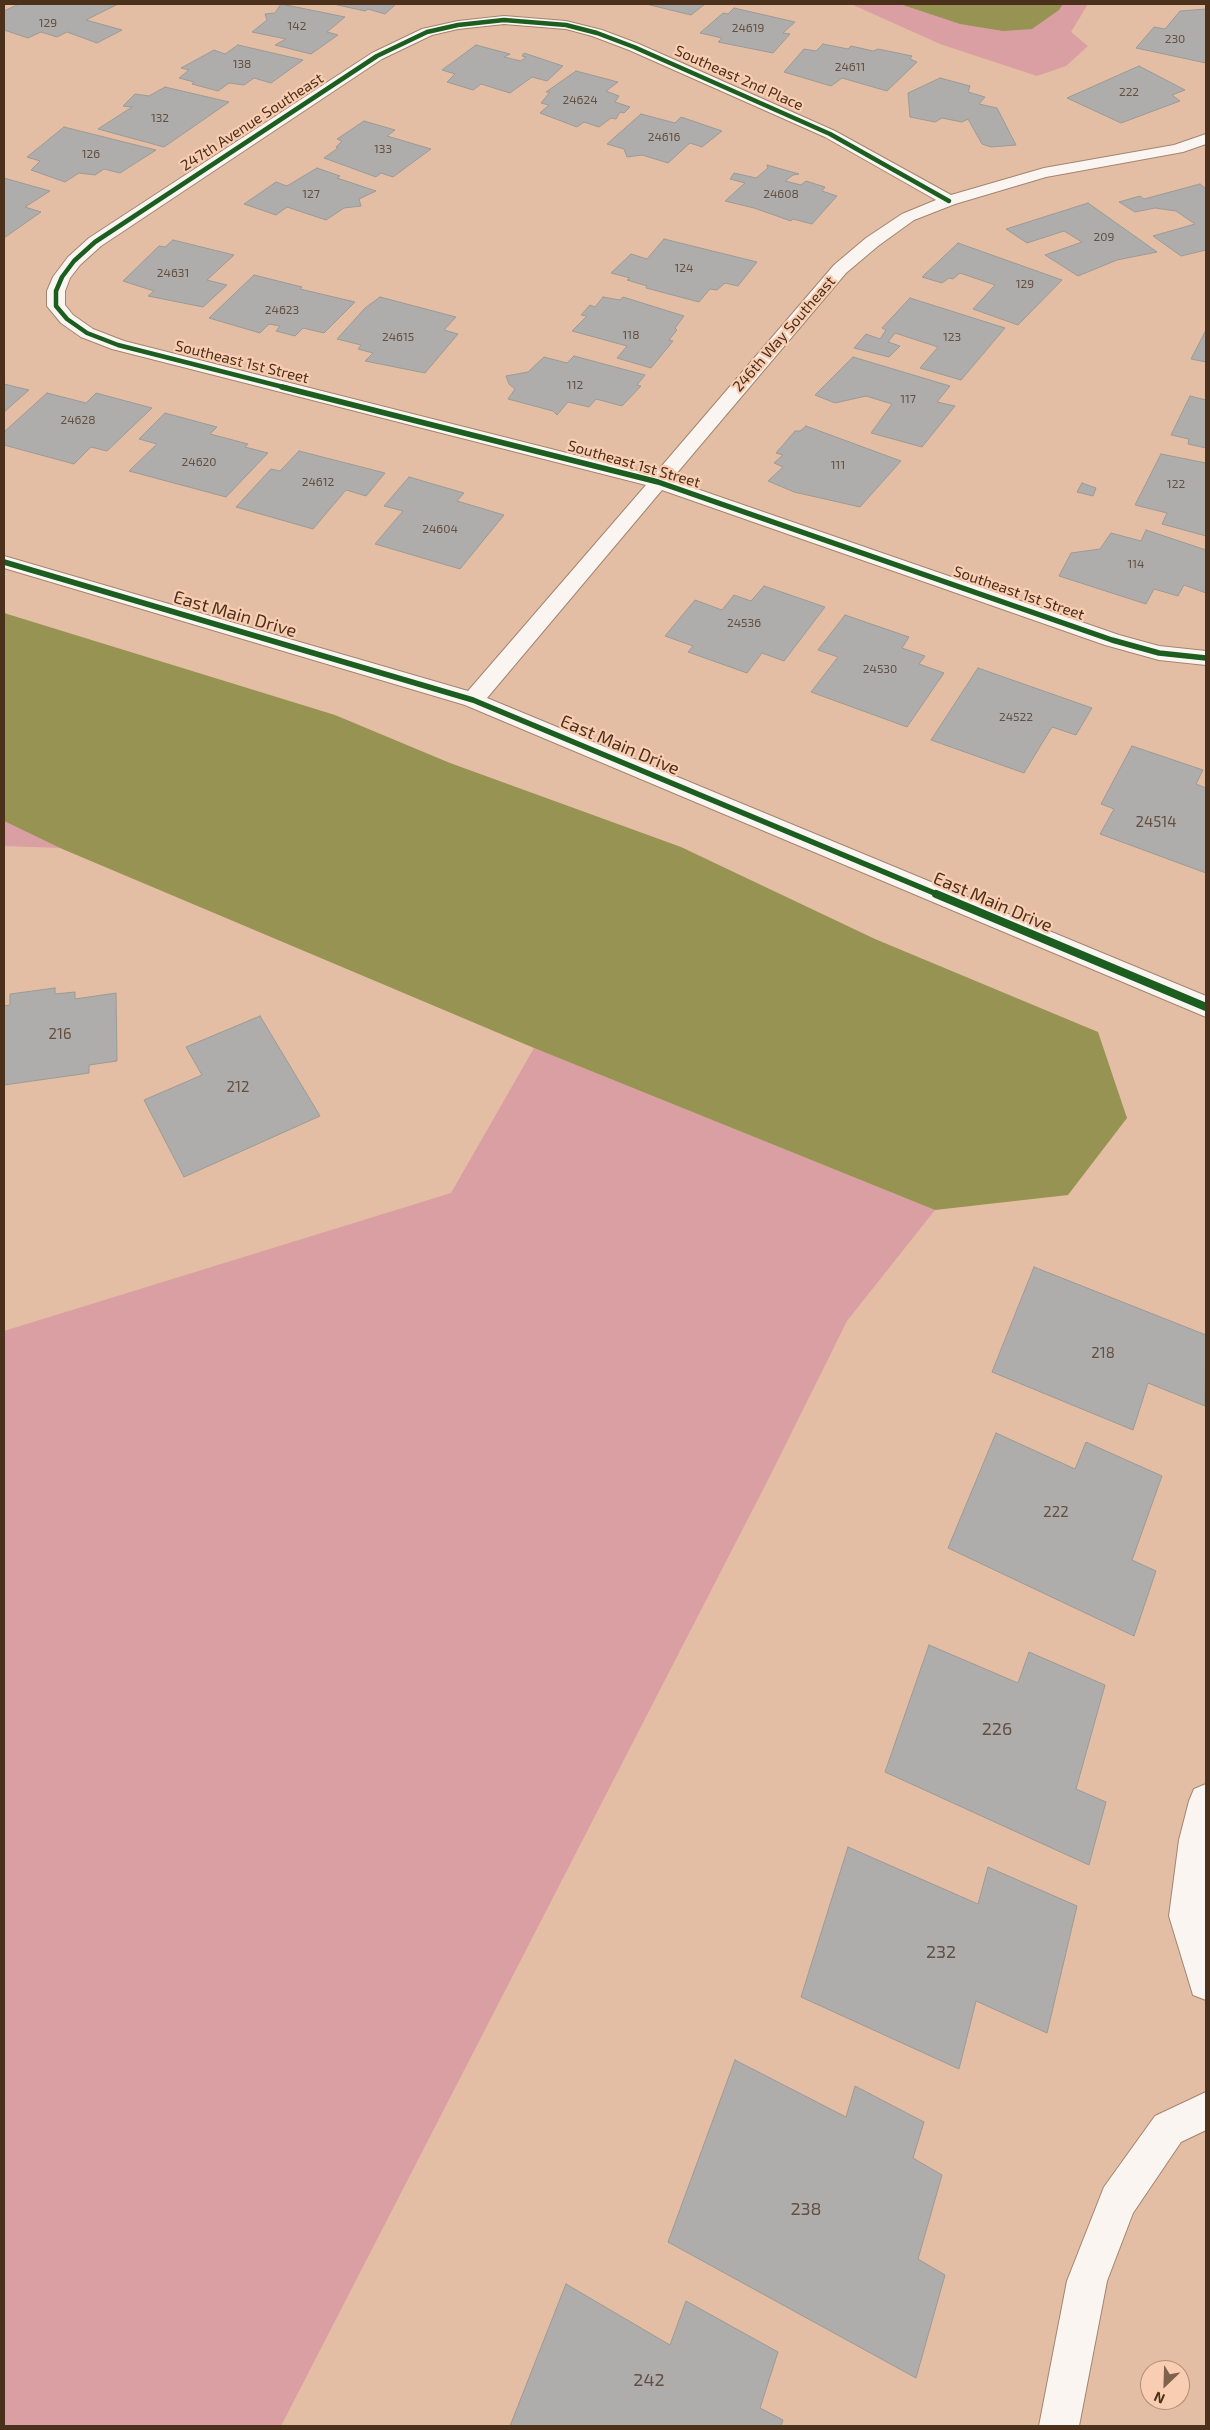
<!DOCTYPE html>
<html>
<head>
<meta charset="utf-8">
<style>
  body { margin:0 }
  #map { position:relative; width:1210px; height:2430px; overflow:hidden; background:#e3bea4; font-family:"Exo 2",sans-serif }
  canvas { display:block }
  .frame { position:absolute; inset:0; border:5px solid #4b301c; pointer-events:none }
  .north { position:absolute; left:1140px; top:2360px; width:50px; height:50px; box-sizing:border-box; background:#f8cdb1; border:1px solid #b38e75; border-radius:50%; rotate:204deg; font-size:14px; font-weight:700; line-height:20px; text-align:center; color:#4b301c }
  .north::after { content:''; display:block; margin:auto; width:18px; height:22px; background:#80624c; clip-path:polygon(50% 0,100% 100%,50% 72%,0 100%) }
</style>
</head>
<body>
<div id="map">
<canvas width="1210" height="2430"></canvas>
<div class="frame"></div>
<div class="north">N</div>
</div>
<script>
const ctx = document.querySelector('canvas').getContext('2d');
ctx.lineJoin = 'round';
function paint(path, color) { ctx.fillStyle = color; ctx.fill(path, 'evenodd'); }
const shape = rows => new Path2D(rows.map(r => 'M' + r).join(''));
function stroke(path, color, width, dash) { ctx.strokeStyle = color; ctx.lineWidth = width; ctx.lineCap = dash ? 'butt' : 'round'; ctx.setLineDash(dash || []); ctx.stroke(path); }
function label(font, color, halo, rows, align = 'center') {
  ctx.font = font + ' "Exo 2",sans-serif'; ctx.lineWidth = 4.5; ctx.setLineDash([]); ctx.textBaseline = 'middle'; ctx.strokeStyle = halo; ctx.fillStyle = color; for (const [text, x, y, turn = 0] of rows) {
    ctx.save(); ctx.translate(x, y); ctx.rotate((+turn || 0) * Math.PI / 180); ctx.textAlign = isNaN(turn) ? turn : align; if (halo) ctx.strokeText(text, 0, 0); ctx.fillText(text, 0, 0); ctx.restore();
  }
}
paint(shape([
  [851,4,1088,4,1071,32,1088,46,1066,66,1037,76,940,44],
  [4,821,60,848,4,846],
  [534,1048,935,1210,847,1321,770,1476,281,2426,4,2426,4,1331,451,1193]
]), '#d99fa3');
paint(shape([
  [900,4,1063,4,1059,10,1032,29,1003,31,960,24],
  [4,613,335,715,450,763,681,847,875,939,1098,1032,1127,1118,1068,1195,935,1210,534,1048,60,848,4,821]
]), '#979352');
const building = shape([
  [19,4,118,4,86,20,122,30,97,43,67,32,57,37,41,32,28,38,4,30,4,11,19,4],
  [281,4,345,17,327,32,338,35,311,54,275,45,286,39,252,32,267,20,265,14,275,13,281,4],
  [333,4,396,4,385,14,368,9,365,11,333,4],
  [646,4,705,4,691,15,646,4],
  [734,8,795,22,783,33,790,34,773,53,718,42,722,38,700,33,723,13,728,14,734,8],
  [1206,9,1206,63,1136,48,1154,27,1165,29,1180,11,1206,9],
  [823,44,848,49,851,46,873,51,878,49,912,56,910,59,917,62,887,91,842,78,831,86,784,72,804,49,816,51,823,44],
  [238,45,303,60,271,83,254,78,244,85,229,83,218,91,192,84,194,82,179,78,189,70,181,68,214,50,225,54,238,45],
  [476,45,510,54,504,57,521,61,526,57,522,56,524,53,563,66,547,81,532,77,510,93,481,84,473,90,447,82,455,74,442,70,476,45],
  [1139,66,1185,90,1172,95,1180,101,1121,123,1067,98,1139,66],
  [576,71,618,82,606,91,619,96,615,102,630,107,624,113,620,112,616,119,611,118,599,127,584,122,577,127,540,113,549,105,541,103,550,92,546,92,576,71],
  [940,78,970,86,968,92,985,97,979,104,997,108,1016,145,991,147,982,144,968,119,962,122,942,118,935,122,910,117,908,93,940,78],
  [165,87,229,102,164,147,98,129,132,107,123,106,135,94,149,96,165,87],
  [641,114,675,123,681,117,722,131,702,147,690,143,668,163,642,155,627,157,624,149,607,144,641,114],
  [364,121,395,130,387,136,431,149,393,177,381,173,376,177,324,158,338,148,336,147,342,141,337,139,364,121],
  [64,127,156,150,120,173,104,169,95,175,79,173,65,182,31,170,40,161,27,157,64,127],
  [767,165,799,174,793,175,785,181,801,185,806,181,825,187,822,191,837,196,812,224,793,219,791,221,754,208,725,201,745,183,730,179,734,173,756,178,768,168,767,165],
  [317,168,340,176,337,178,376,191,359,199,361,206,344,208,326,220,287,207,276,215,244,204,276,182,287,186,317,168],
  [4,178,50,191,25,207,41,212,4,238,4,178],
  [1200,184,1206,189,1206,250,1181,256,1153,236,1195,224,1176,211,1155,208,1135,212,1119,202,1140,196,1144,199,1200,184],
  [1088,203,1157,252,1117,260,1078,276,1045,255,1082,242,1064,231,1027,243,1006,229,1088,203],
  [664,239,757,262,738,286,725,283,717,290,710,289,699,302,646,288,647,286,627,280,630,278,611,273,631,254,647,259,664,239],
  [173,240,234,255,207,280,227,285,203,307,148,296,154,291,123,281,159,246,165,247,173,240],
  [958,243,1062,280,1018,325,973,309,995,285,960,273,953,279,949,278,942,283,922,277,958,243],
  [254,275,302,287,300,289,355,302,324,333,303,328,295,336,276,331,280,326,269,324,260,333,209,318,254,275],
  [380,297,456,317,444,330,458,334,425,373,365,361,373,353,358,349,361,345,337,339,365,308,380,297],
  [603,297,620,300,623,297,684,316,675,328,677,330,669,340,673,341,651,368,617,358,627,346,572,331,587,316,581,315,590,305,595,307,603,297],
  [910,298,1005,328,961,380,920,368,938,347,895,333,888,342,900,346,889,357,854,348,866,334,880,339,886,330,882,328,910,298],
  [1205,332,1206,332,1206,362,1191,359,1205,332],
  [574,356,645,375,637,385,641,386,622,406,596,399,589,407,568,402,557,415,553,411,508,399,515,389,509,384,506,376,528,372,544,357,567,363,574,356],
  [853,357,950,386,937,402,955,406,922,447,871,433,892,404,866,396,835,403,815,395,853,357],
  [4,384,29,390,4,412,4,384],
  [47,393,86,403,96,393,152,408,107,451,91,447,74,464,4,445,4,432,47,393],
  [1190,396,1206,400,1206,448,1188,444,1189,439,1171,435,1190,396],
  [165,413,217,427,210,434,248,444,245,447,268,453,226,497,129,471,157,444,139,439,165,413],
  [806,426,901,461,860,507,794,492,768,481,783,467,774,463,783,455,776,453,795,431,800,431,806,426],
  [299,451,385,473,366,496,346,490,313,529,236,507,271,469,280,471,299,451],
  [1161,454,1206,463,1206,536,1162,524,1167,513,1135,505,1161,454],
  [409,477,464,493,457,501,504,515,460,569,375,544,403,511,384,506,409,477],
  [1082,483,1096,488,1093,496,1077,492,1082,483],
  [1146,530,1206,550,1206,593,1184,585,1178,596,1154,589,1146,604,1059,576,1071,553,1100,549,1111,533,1141,541,1146,530],
  [764,586,825,607,784,661,762,653,747,673,688,652,693,646,665,636,695,600,722,610,734,595,751,601,764,586],
  [845,615,909,637,902,648,925,656,919,664,944,673,907,727,811,692,838,657,818,650,845,615],
  [978,668,1092,708,1076,735,1052,727,1024,773,931,740,978,668],
  [1132,746,1203,770,1196,784,1206,788,1206,873,1100,834,1114,809,1101,804,1132,746],
  [55,988,55,994,75,992,75,999,116,993,117,1061,89,1065,89,1073,4,1085,4,1006,10,1005,10,994,55,988],
  [260,1016,320,1116,184,1177,144,1100,202,1075,186,1047,260,1016],
  [1034,1267,1206,1335,1205,1406,1148,1383,1133,1430,992,1372,1034,1267],
  [996,1433,1075,1469,1086,1442,1162,1476,1132,1560,1156,1571,1134,1636,948,1548,996,1433],
  [929,1645,1018,1683,1029,1652,1105,1685,1076,1789,1106,1802,1089,1865,885,1772,929,1645],
  [848,1847,978,1904,988,1867,1077,1906,1047,2033,976,2001,959,2069,801,1997,848,1847],
  [735,2060,846,2117,855,2086,924,2122,913,2158,942,2175,918,2259,945,2275,916,2378,668,2242,735,2060],
  [566,2284,670,2345,686,2301,778,2352,760,2408,783,2420,781,2426,510,2426,566,2284]
]);
paint(building, '#aeadab');
stroke(building, '#9b9a96', 1);
const minor = shape([
  [504,16,566,21,602,30,639,44,835,131,951,195,1044,168,1174,145,1206,134,1206,144,1183,152,1046,177,955,204,914,220,878,246,846,273,671,480,1119,635,1159,646,1206,651,1206,665,1159,660,1105,645,662,490,487,698,1206,996,1206,1017,465,705,4,568,4,556,468,691,646,485,112,349,81,337,61,323,47,306,47,291,53,277,68,257,89,238,372,53,422,29,458,21,504,16],
  [504,24,566,29,592,36,629,50,825,137,936,200,902,214,866,238,834,265,654,475,124,341,93,329,73,315,65,305,65,291,70,278,80,265,101,246,382,59,432,35,458,29,504,24],
  [1206,1784,1205,1916,1206,2000,1193,1995,1169,1916,1179,1840,1189,1801,1194,1789,1206,1784],
  [1206,2092,1206,2130,1181,2142,1133,2213,1107,2281,1079,2426,1039,2426,1067,2281,1104,2187,1155,2116,1206,2092]
]);
stroke(minor, '#a28570', 2);
paint(minor, '#fbf5f1');
stroke(shape([
  [287,388,118,345,87,333,67,319,56,306,56,291,62,277,74,261,95,242,377,56,427,32,458,25,504,20,566,25,597,33,634,47,830,134,949,201]
]), '#1b5e20', 4.5);
stroke(shape([
  [282,387,658,482,1112,640,1159,653,1206,658],
  [4,562,473,700,939,895]
]), '#1b5e20', 5.5);
stroke(shape([
  [936,894,1206,1007]
]), '#1b5e20', 8);
label('12px', '#644f40', null, [
  ["129",48,23],
  ["142",297,26],
  ["24619",748,28],
  ["230",1175,39],
  ["138",242,64],
  ["24611",850,67],
  ["222",1129,92],
  ["24624",580,100],
  ["132",160,118],
  ["24616",664,137],
  ["133",383,149],
  ["126",91,154],
  ["127",311,194],
  ["24608",781,194],
  ["209",1104,237],
  ["124",684,268],
  ["24631",173,273],
  ["129",1025,284],
  ["24623",282,310],
  ["118",631,335],
  ["24615",398,337],
  ["123",952,337],
  ["112",575,385],
  ["117",908,399],
  ["24628",78,420],
  ["24620",199,462],
  ["111",838,465],
  ["24612",318,482],
  ["122",1176,484],
  ["24604",440,529],
  ["114",1136,564],
  ["24536",744,623],
  ["24530",880,669],
  ["24522",1016,717]
]);
label('15px', '#4b301c', '#f8cdb1', [
  ["Southeast 2nd Place",739,78,24],
  ["247th Avenue Southeast",252,122,-33],
  ["246th Way Southeast",784,334,-49],
  ["Southeast 1st Street",242,362,14],
  ["Southeast 1st Street",634,464,16],
  ["Southeast 1st Street",1019,593,19]
]);
label('15px', '#644f40', null, [
  ["24514",1156,822],
  ["216",60,1034],
  ["212",238,1087],
  ["218",1103,1353],
  ["222",1056,1512]
]);
label('18px', '#4b301c', '#f8cdb1', [
  ["East Main Drive",235,614,16],
  ["East Main Drive",620,745,23],
  ["East Main Drive",993,902,23]
]);
label('18px', '#644f40', null, [
  ["226",997,1729],
  ["232",941,1952],
  ["238",806,2209],
  ["242",649,2380]
]);
</script>
</body>
</html>
